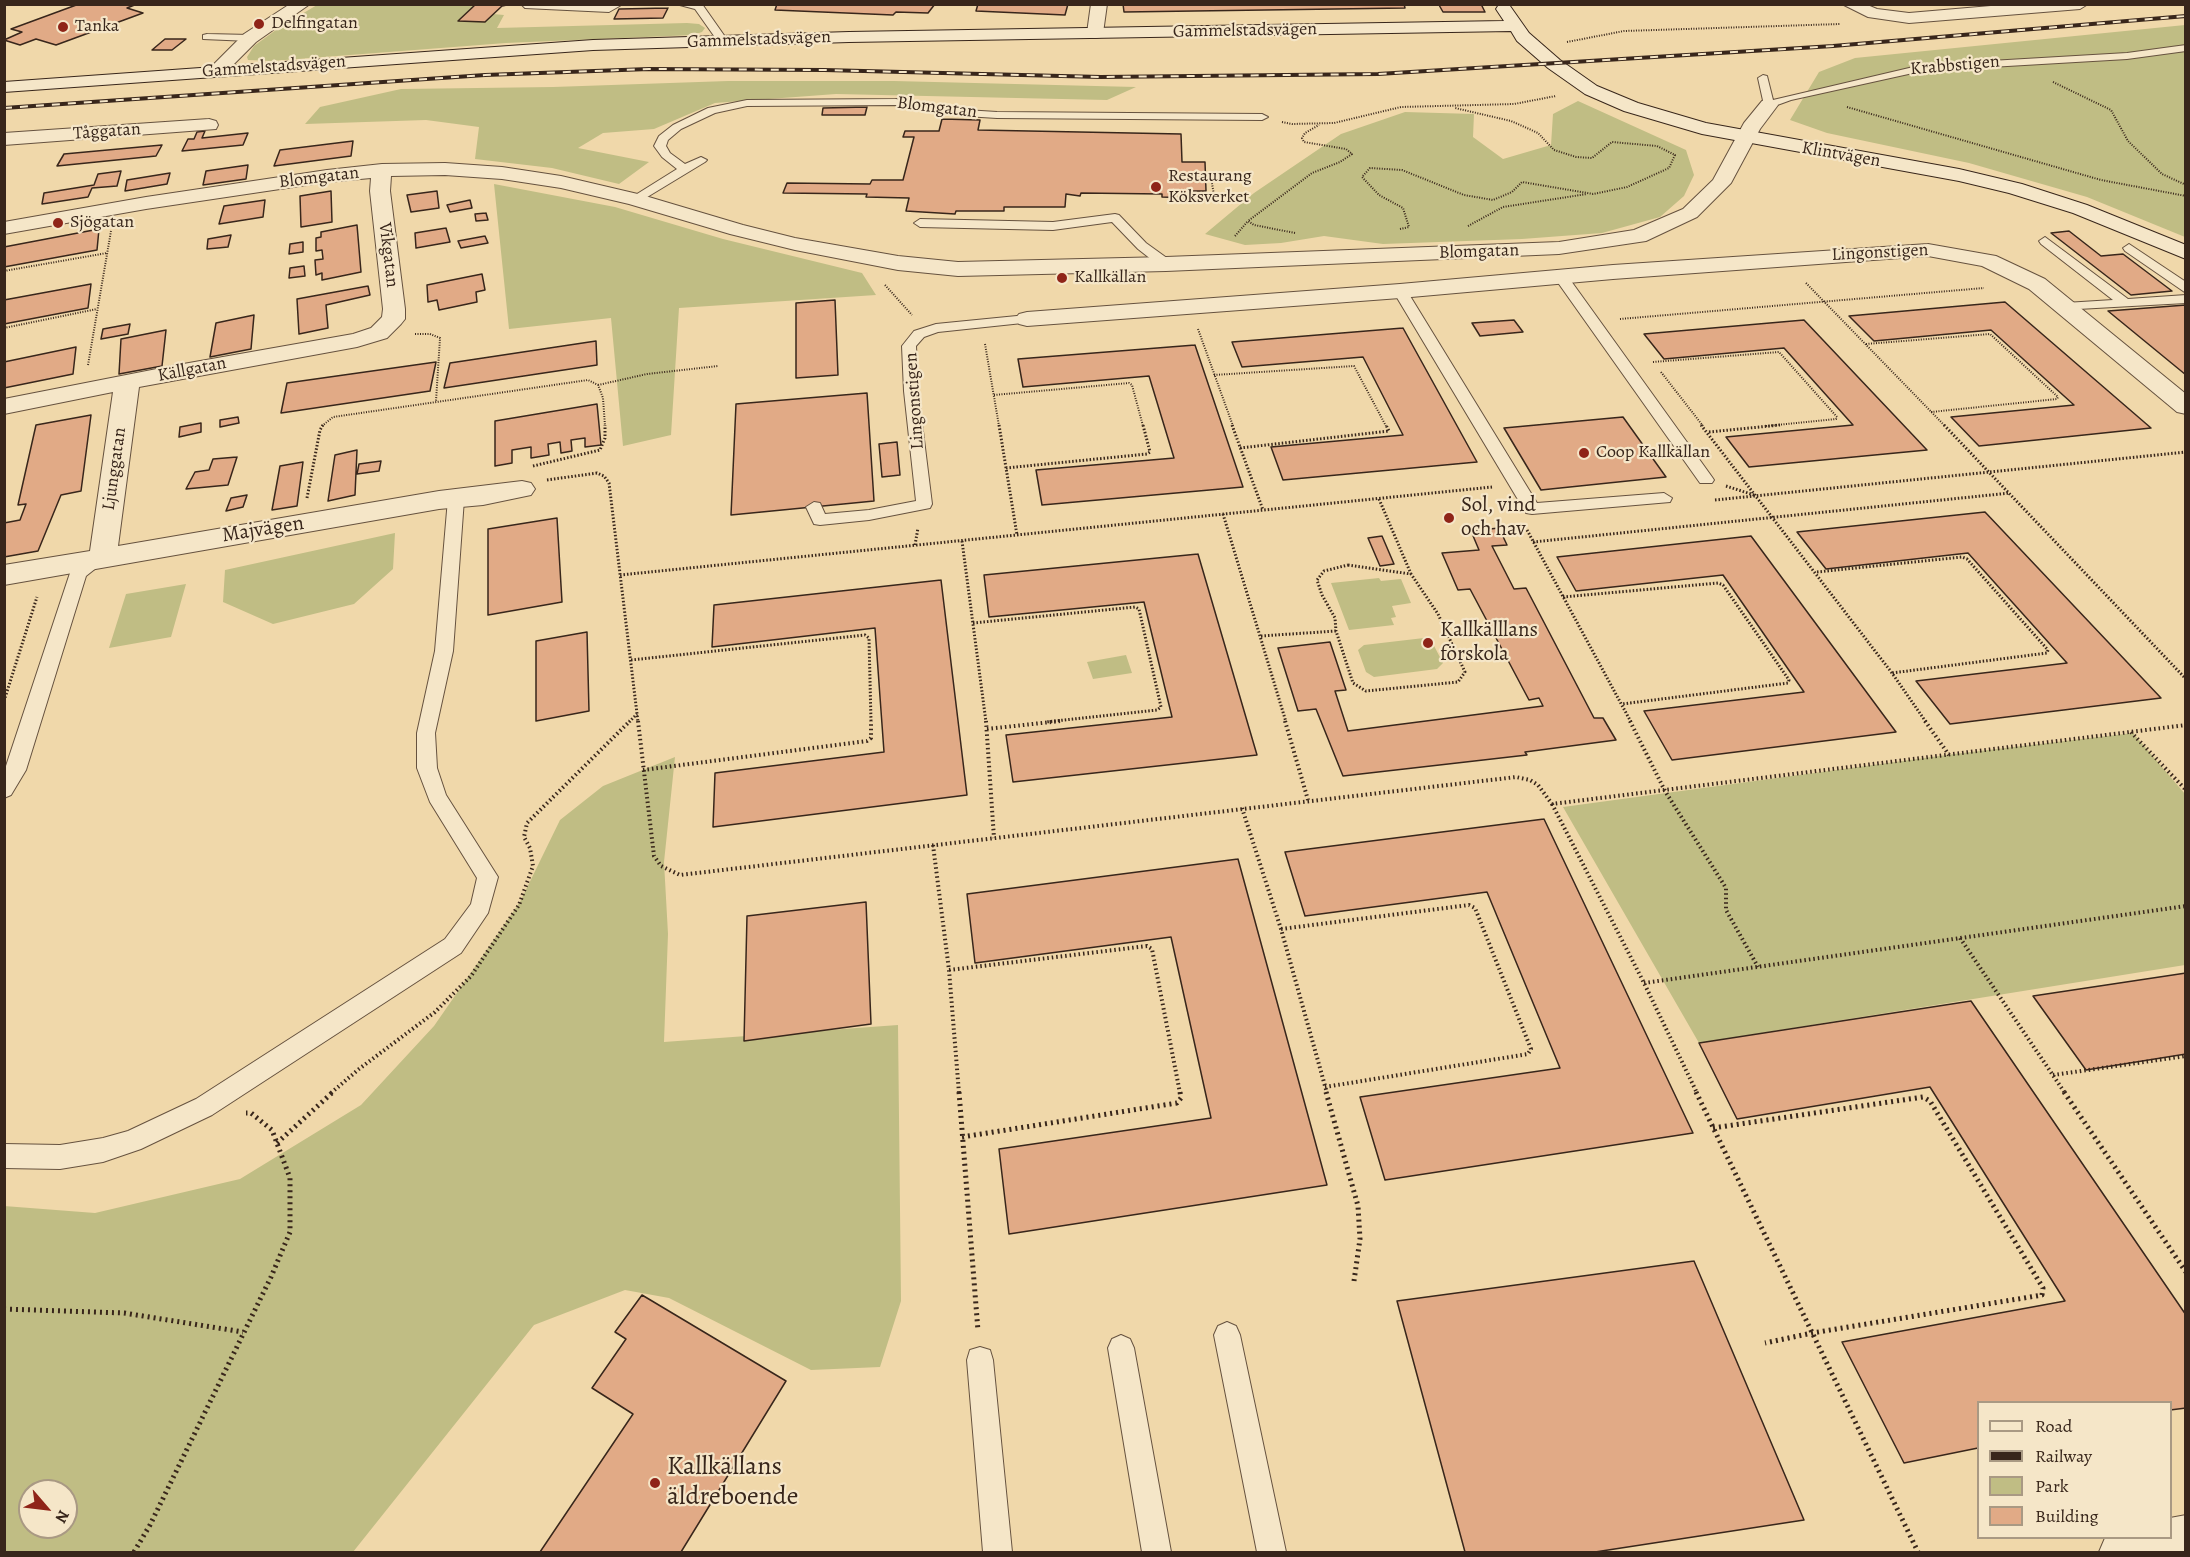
<!DOCTYPE html>
<html>
<head>
<meta charset="utf-8">
<style>
  body { margin:0 }
  #map { position:relative; width:2190px; height:1557px; overflow:hidden; background:#f0d8aa; font-family:Alegreya,serif }
  canvas { display:block }
  .frame { position:absolute; inset:0; border:6px solid #38261b; pointer-events:none }
  .legend { position:absolute; left:1977px; top:1401px; width:195px; height:138px; box-sizing:border-box; background:#f5e6c8; border:2px solid #a99983; margin:0; padding:8px 10px; list-style:none; font-size:18px; color:#38261b }
  .legend li { display:flex; align-items:center; gap:12px; height:30px }
  .legend b { width:30px; border:2px solid #a99983 }
  .north { position:absolute; left:18px; top:1479px; width:60px; height:60px; box-sizing:border-box; background:#f5e6c8; border:2px solid #a99983; border-radius:50%; rotate:118deg; font-size:16px; font-weight:700; line-height:24px; text-align:center; color:#38261b }
  .north::after { content:''; display:block; margin:auto; width:21px; height:27px; background:#8f2418; clip-path:polygon(50% 0,100% 100%,50% 72%,0 100%) }
</style>
</head>
<body>
<div id="map">
<canvas width="2190" height="1557"></canvas>
<div class="frame"></div>
<ul class="legend">
<li><b style="height:8px;background:#f5e6c8"></b>Road</li>
<li><b style="height:8px;background:#38261b"></b>Railway</li>
<li><b style="height:16px;background:#c0bd84"></b>Park</li>
<li><b style="height:16px;background:#e1aa86"></b>Building</li>
</ul>
<div class="north">N</div>
</div>
<script>
const ctx = document.querySelector('canvas').getContext('2d');
ctx.lineJoin = 'round';
function paint(path, color) { ctx.fillStyle = color; ctx.fill(path, 'evenodd'); }
const shape = rows => new Path2D(rows.map(r => 'M' + r).join(''));
function stroke(path, color, width, dash) { ctx.strokeStyle = color; ctx.lineWidth = width; ctx.lineCap = dash ? 'butt' : 'round'; ctx.setLineDash(dash || []); ctx.stroke(path); }
function label(font, color, halo, rows, align = 'center') {
  ctx.font = font + ' Alegreya,serif'; ctx.lineWidth = 4.5; ctx.setLineDash([]); ctx.textBaseline = 'middle'; ctx.strokeStyle = halo; ctx.fillStyle = color; for (const [text, x, y, turn = 0] of rows) {
    ctx.save(); ctx.translate(x, y); ctx.rotate((+turn || 0) * Math.PI / 180); ctx.textAlign = isNaN(turn) ? turn : align; if (halo) ctx.strokeText(text, 0, 0); ctx.fillText(text, 0, 0); ctx.restore();
  }
}
paint(shape([
  [317,5,476,5,459,21,485,22,493,14,504,15,497,28,687,23,699,24,705,28,702,32,693,35,506,43,272,61,248,60,247,57,254,46,280,27],
  [2185,25,2185,237,2087,197,1969,163,1827,133,1790,120,1819,72,1855,58],
  [728,81,894,81,1136,87,1107,100,836,94,715,103,654,129,603,133,578,148,649,162,619,184,552,168,475,159,479,127,426,120,305,124,320,107,401,89,553,87],
  [1578,101,1686,150,1694,175,1684,196,1660,217,1602,233,1522,239,1383,244,1324,236,1281,243,1245,245,1205,234,1254,193,1341,134,1405,112,1474,114,1473,137,1503,159,1551,145,1553,114],
  [494,184,615,207,723,239,862,273,876,295,679,308,671,435,623,446,611,318,509,329],
  [395,533,393,569,354,604,273,624,223,602,225,570],
  [1379,578,1381,581,1401,579,1411,603,1392,606,1396,617,1391,618,1394,625,1349,630,1331,583],
  [186,584,171,637,109,648,126,594],
  [1424,638,1432,642,1443,663,1437,669,1374,677,1366,672,1358,650,1364,645],
  [1126,655,1132,673,1093,679,1087,662],
  [2133,733,2185,794,2185,965,1699,1043,1563,807,1954,754],
  [675,757,664,862,668,934,664,1042,898,1025,901,1301,880,1367,811,1370,669,1298,625,1290,534,1325,353,1552,5,1552,4,1206,95,1213,240,1179,361,1105,434,1026,520,902,560,820,603,786],
  [30,1491,66,1491,66,1527,30,1527]
]), '#c0bd84');
const building = shape([
  [79,4,137,4,127,8,143,13,56,45,36,39,20,45,4,40,22,32,11,29,79,4],
  [476,4,512,4,502,6,485,22,458,21,476,4],
  [777,4,935,4,928,13,896,12,893,15,775,10,777,4],
  [978,4,1068,4,1065,15,976,11,978,4],
  [1123,4,1404,4,1405,8,1124,12,1123,4],
  [1420,4,1481,4,1485,12,1443,12,1439,5,1420,4],
  [668,8,663,18,614,19,619,9,668,8],
  [165,39,186,39,172,50,152,50,165,39],
  [867,107,865,115,822,115,823,108,867,107],
  [942,119,980,120,978,130,1181,134,1182,162,1205,162,1206,191,1192,191,1192,198,1162,197,1162,194,1081,193,1080,196,1066,194,1065,207,1004,207,1004,211,956,211,955,214,906,211,909,198,866,197,867,194,783,193,787,183,870,184,872,180,903,180,914,137,903,137,905,131,939,131,942,119],
  [205,131,202,138,248,133,243,145,182,151,188,139,194,139,197,132,205,131],
  [353,141,351,156,274,166,280,150,353,141],
  [162,145,156,156,57,166,64,154,162,145],
  [248,165,246,179,203,185,206,171,248,165],
  [121,171,117,186,92,188,88,197,42,204,44,193,94,185,98,174,121,171],
  [170,173,167,184,125,191,127,180,170,173],
  [331,191,332,222,301,227,300,196,331,191],
  [437,191,439,208,411,212,407,195,437,191],
  [265,200,263,217,219,224,224,206,265,200],
  [470,200,472,208,450,212,447,205,470,200],
  [486,213,488,220,476,221,475,214,486,213],
  [357,225,361,272,322,280,322,273,316,275,315,260,323,259,322,250,316,251,316,238,321,237,321,232,357,225],
  [446,228,450,242,416,248,415,233,446,228],
  [99,229,97,250,4,267,4,247,99,229],
  [2069,231,2101,256,2123,254,2172,291,2131,295,2051,233,2069,231],
  [231,235,228,247,207,249,208,239,231,235],
  [485,236,488,243,461,248,458,241,485,236],
  [303,242,303,252,289,254,290,244,303,242],
  [304,266,305,276,289,278,290,268,304,266],
  [482,274,485,290,476,292,477,302,439,310,437,300,428,302,427,285,482,274],
  [91,284,88,308,4,324,4,300,91,284],
  [368,286,370,295,326,305,328,328,299,334,297,299,368,286],
  [835,300,838,375,796,378,796,303,835,300],
  [2005,302,2151,428,1979,446,1951,417,2074,405,1991,330,1874,341,1849,316,2005,302],
  [2186,305,2186,375,2108,311,2186,305],
  [254,315,251,349,210,357,216,323,254,315],
  [1514,320,1523,332,1480,336,1472,323,1514,320],
  [1804,320,1927,450,1749,467,1726,437,1853,425,1784,348,1664,359,1644,334,1804,320],
  [130,324,128,334,101,339,103,329,130,324],
  [1403,328,1477,462,1283,480,1271,447,1403,435,1363,357,1242,367,1232,342,1403,328],
  [166,330,162,366,119,374,121,339,166,330],
  [596,341,597,365,444,388,450,363,596,341],
  [1195,345,1243,487,1042,505,1036,470,1174,458,1149,376,1023,387,1018,359,1195,345],
  [76,347,73,374,4,388,4,362,76,347],
  [436,362,430,391,281,413,287,383,436,362],
  [867,393,874,501,731,515,736,404,867,393],
  [597,404,601,445,585,447,585,438,571,440,572,451,561,453,560,442,548,444,549,455,531,458,531,447,512,450,512,463,495,466,495,421,597,404],
  [91,415,81,491,61,495,38,551,4,557,4,523,20,520,26,504,18,505,36,425,91,415],
  [238,417,239,423,220,427,220,420,238,417],
  [1623,417,1666,477,1541,490,1504,428,1623,417],
  [201,423,201,432,179,437,180,427,201,423],
  [897,442,900,475,882,477,879,444,897,442],
  [357,450,355,495,328,501,335,455,357,450],
  [237,457,228,485,186,489,195,472,209,470,213,459,237,457],
  [381,461,379,471,357,474,359,464,381,461],
  [303,462,297,506,272,510,280,466,303,462],
  [247,495,243,507,226,511,231,498,247,495],
  [1985,512,2161,698,1950,724,1916,681,2067,663,1968,553,1826,569,1797,532,1985,512],
  [557,518,562,602,488,615,488,529,557,518],
  [1499,528,1507,545,1492,546,1514,589,1526,588,1594,718,1603,718,1616,740,1525,752,1527,755,1343,776,1316,709,1298,711,1278,648,1330,642,1346,690,1335,691,1348,731,1543,706,1539,698,1529,700,1470,589,1458,590,1442,553,1479,550,1471,531,1499,528],
  [1382,536,1394,564,1380,566,1368,538,1382,536],
  [1751,536,1896,732,1672,760,1644,711,1804,692,1723,575,1576,591,1557,557,1751,536],
  [1198,554,1257,755,1013,782,1006,735,1172,717,1144,602,989,617,984,575,1198,554],
  [941,580,967,795,713,827,715,773,884,752,875,628,712,647,714,605,941,580],
  [587,632,589,711,536,721,536,641,587,632],
  [1544,819,1693,1133,1385,1180,1360,1097,1560,1068,1487,892,1305,916,1285,852,1544,819],
  [1238,859,1327,1185,1009,1234,999,1149,1211,1118,1171,937,975,963,967,894,1238,859],
  [866,902,871,1024,744,1041,747,916,866,902],
  [2186,973,2186,1054,2086,1070,2033,996,2186,973],
  [1971,1001,2186,1315,2186,1408,2170,1410,2170,1402,1978,1402,1978,1448,1904,1463,1842,1342,2065,1301,1930,1087,1737,1119,1699,1043,1971,1001],
  [1694,1261,1804,1520,1595,1552,1465,1552,1397,1301,1694,1261],
  [642,1295,786,1381,681,1552,540,1552,633,1414,592,1388,626,1339,615,1332,642,1295]
]);
paint(building, '#e1aa86');
stroke(building, '#38261b', 1.5);
const lane = shape([
  [521,4,607,6,623,4,609,12,525,8,521,4],
  [676,4,702,4,728,41,727,43,719,43,695,9,676,4],
  [207,34,250,35,255,38,250,41,203,39,203,35,207,34],
  [2186,45,2186,51,2127,59,1922,71,1791,100,1769,108,1764,105,1758,78,1763,75,1767,76,1773,100,1922,65,2127,53,2186,45],
  [896,99,965,110,997,112,1262,114,1268,117,1262,120,997,118,965,116,896,105,747,106,715,113,681,129,668,140,666,146,670,153,685,164,701,157,707,160,705,162,639,202,631,202,629,199,677,169,662,157,654,146,659,136,673,125,708,108,747,100,896,99],
  [1115,214,1119,215,1146,243,1171,261,1172,264,1171,267,1161,267,1138,249,1112,222,1053,230,920,227,914,223,920,219,1053,222,1115,214],
  [2045,237,2128,299,2186,295,2186,303,2060,310,2058,307,2065,303,2113,300,2041,244,2039,241,2045,237],
  [2129,244,2186,282,2186,293,2125,251,2123,248,2129,244],
  [1561,273,1566,274,1712,477,1714,480,1712,483,1700,483,1554,277,1561,273],
  [1400,287,1407,291,1537,503,1664,493,1672,498,1670,502,1532,514,1526,513,1393,291,1400,287],
  [1027,315,1034,319,1032,322,938,332,924,337,916,346,918,391,932,504,930,508,869,520,820,525,814,524,806,507,814,502,820,503,825,514,869,510,916,501,904,391,902,346,914,331,936,324,1027,315],
  [456,494,464,499,453,651,435,733,437,768,446,795,498,877,488,913,461,953,212,1115,141,1149,103,1162,60,1169,4,1168,4,1144,60,1145,103,1138,128,1131,196,1099,445,939,471,904,477,878,430,802,417,768,417,733,435,651,448,499,456,494],
  [102,551,108,553,110,557,86,576,26,770,11,795,4,798,4,772,70,573,72,569,102,551],
  [1227,1322,1236,1326,1240,1335,1286,1552,1257,1552,1214,1335,1218,1326,1227,1322],
  [1121,1335,1130,1339,1134,1348,1171,1552,1142,1552,1108,1348,1112,1339,1121,1335],
  [980,1347,990,1350,993,1360,1012,1552,983,1552,967,1360,970,1350,980,1347]
]);
const street = shape([
  [290,4,310,4,256,42,223,75,211,75,208,71,211,67,244,34,290,4],
  [1091,4,1107,4,1103,33,1101,37,1095,38,1089,37,1087,33,1091,4],
  [1842,4,1865,4,1877,9,1909,13,2014,4,2088,4,2080,9,1909,23,1868,17,1842,4],
  [1769,99,1776,101,1778,105,1760,129,1731,183,1697,217,1646,241,1559,254,1166,271,958,276,898,270,795,250,730,234,629,204,561,188,502,179,445,175,391,176,390,191,405,309,405,319,401,324,387,338,357,347,139,387,118,546,439,491,522,481,531,483,535,489,531,495,483,505,439,509,4,585,4,565,90,551,113,392,4,414,4,399,172,366,353,334,371,328,382,317,383,309,370,191,371,178,327,182,146,209,4,234,4,222,146,197,327,170,382,164,445,163,502,167,561,176,642,195,743,225,795,238,898,256,958,262,1166,257,1559,242,1634,230,1683,209,1713,180,1744,123,1762,101,1769,99],
  [209,119,216,121,218,125,216,129,4,145,4,133,209,119],
  [1928,244,1996,256,2045,279,2186,394,2186,414,2177,412,2029,289,1982,266,1928,256,1613,279,1400,298,1027,326,1019,324,1015,319,1019,314,1027,312,1400,284,1613,265,1928,244],
  [2186,1515,2186,1552,2099,1552,2105,1538,2170,1538,2170,1518,2186,1515]
]);
const secondary = shape([
  [1506,4,1510,6,1529,33,1560,60,1597,86,1638,103,1706,123,1959,169,2022,184,2087,205,2186,245,2186,259,2073,213,2009,193,1959,181,1702,134,1624,111,1585,94,1548,68,1517,41,1511,31,849,42,593,50,4,92,4,82,593,40,849,32,1504,21,1496,9,1498,6,1506,4]
]);
stroke(lane, '#66523f', 2);
stroke(street, '#66523f', 2);
stroke(secondary, '#38261b', 2);
stroke(shape([
  [1567,42,1624,31,1840,24],
  [2053,82,2111,110,2128,141,2162,174,2186,185],
  [1847,107,2101,180,2186,196],
  [1282,122,1292,124,1334,123,1401,107,1514,104,1556,96],
  [1205,202,1214,195,1211,178],
  [1468,226,1503,207,1587,194],
  [1400,229,1409,227,1403,208,1379,195,1362,177,1370,168,1402,170,1464,195,1493,200,1512,192,1522,182,1593,194,1627,187,1669,168,1675,155,1657,146,1612,142,1592,158,1576,157,1554,150,1538,133,1511,121,1455,108],
  [1295,233,1254,225,1248,221,1312,173,1340,162,1352,154,1346,149,1304,142,1302,138,1305,133,1319,125],
  [1235,236,1248,221],
  [4,271,107,253],
  [1806,283,1945,426],
  [885,285,912,315],
  [1620,319,1984,288],
  [4,328,97,309],
  [1198,329,1233,426],
  [415,334,430,334,440,338,436,401],
  [985,344,999,426],
  [1866,344,1990,334,2058,397,2057,399,1931,412],
  [1653,362,1779,352,1837,417,1836,419,1766,426],
  [88,365,111,231],
  [1661,372,1703,426],
  [1214,375,1354,366,1386,426],
  [598,385,647,374,718,366],
  [994,395,1129,383,1132,385,1143,426],
  [322,426,333,417,588,380,598,385,603,398,605,426]
]), '#38261b', 2, [1, 1.5]);
stroke(shape([
  [999,425,1017,535],
  [1232,425,1263,510],
  [1701,425,1892,673,1926,722],
  [1944,425,2186,679],
  [1709,432,1780,425],
  [1240,448,1389,431,1386,425],
  [533,466,600,450,605,438,605,425],
  [1006,468,1147,454,1150,452,1143,425],
  [547,480,597,473,604,476,609,483,638,722],
  [1726,486,1754,495],
  [307,498,320,430,323,425],
  [1379,499,1411,574],
  [1715,500,2186,452],
  [1223,514,1286,722],
  [1527,530,1631,722],
  [962,541,986,722],
  [1533,542,2010,493],
  [915,545,918,528],
  [1348,565,1411,574,1438,614,1465,672,1458,682,1366,691,1353,683,1336,631,1335,618,1322,595,1317,580,1324,571,1348,565],
  [1817,572,1962,557,1967,559,2048,650,2047,653,1892,673],
  [620,575,1492,487],
  [1563,597,1718,583,1723,585,1789,680,1788,683,1622,704],
  [973,623,1135,607,1139,609,1161,707,1157,710,1046,722],
  [1261,636,1336,631],
  [631,660,865,635,869,638,871,722],
  [4,701,37,597],
  [629,722,637,714]
]), '#38261b', 3, [1.5, 2]);
stroke(shape([
  [638,721,654,856,661,866,680,875,1516,777,1530,780,1538,785,1552,804,2186,725],
  [986,721,994,838],
  [1285,721,1308,800],
  [1630,721,1665,791,1726,888,1726,910,1758,967],
  [1925,721,1949,755],
  [987,729,1060,721],
  [2131,732,2186,790],
  [643,770,867,741,871,738,871,721],
  [1552,804,1644,983,1697,1093],
  [1242,808,1281,929,1327,1093],
  [933,845,949,970,959,1093],
  [1281,929,1469,905,1475,908,1531,1049,1528,1054,1325,1087],
  [1960,938,2065,1093],
  [949,970,1147,946,1152,949,1180,1093],
  [1644,983,2186,906],
  [2053,1075,2186,1056],
  [331,1093,359,1069,435,1012,471,976,519,905,533,866,530,848,524,837,527,823,630,721]
]), '#38261b', 4, [1.5, 3]);
stroke(shape([
  [959,1092,978,1331],
  [1326,1092,1358,1206,1360,1239,1354,1281],
  [1696,1092,1918,1552],
  [2064,1092,2186,1272],
  [1713,1128,1923,1097,1930,1101,2043,1288,2042,1295,1812,1333,1765,1343],
  [962,1137,1177,1103,1181,1098,1180,1092],
  [277,1143,333,1092],
  [4,1309,124,1313,243,1332],
  [134,1552,150,1525,271,1277,290,1232,290,1178,272,1130,251,1113,246,1113]
]), '#38261b', 5, [2, 4]);
paint(lane, '#f5e6c8');
paint(street, '#f5e6c8');
paint(secondary, '#f5e6c8');
const rail = shape([
  [4,108,485,75,649,69,824,70,1101,77,1378,74,1833,46,2186,16]
]);
stroke(rail, '#38261b', 4);
stroke(rail, '#f5e6c8', 2, [8]);
for (const [x, y, r, color] of [
  [259,24,6,"#8f2418"],
  [63,27,6,"#8f2418"],
  [1156,187,6,"#8f2418"],
  [58,223,6,"#8f2418"],
  [1062,278,6,"#8f2418"],
  [1584,453,6,"#8f2418"],
  [1449,518,6,"#8f2418"],
  [1428,643,6,"#8f2418"],
  [655,1483,6,"#8f2418"]
]) { const dot = new Path2D(); dot.arc(x, y, r, 0, 2 * Math.PI); ctx.fillStyle = color; ctx.fill(dot); stroke(dot, '#f5e6c8', 2); }
label('18px', '#38261b', '#f5e6c8', [
  ["Delfingatan",271,24],
  ["Tanka",75,27],
  ["Restaurang",1168,177],
  ["Köksverket",1168,198],
  ["Sjögatan",70,223],
  ["Kallkällan",1074,278],
  ["Coop Kallkällan",1596,453]
], 'left');
label('18px', '#38261b', '#f5e6c8', [
  ["Gammelstadsvägen",1245,31,-1],
  ["Gammelstadsvägen",759,40,-2],
  ["Krabbstigen",1955,66,-5],
  ["Gammelstadsvägen",274,67,-4],
  ["Blomgatan",937,108,7],
  ["Tåggatan",107,132,-4],
  ["Klintvägen",1841,155,10],
  ["Blomgatan",319,178,-7],
  ["Blomgatan",1479,252,-2],
  ["Lingonstigen",1880,253,-3],
  ["Vikgatan",388,255,83],
  ["Källgatan",192,370,-11],
  ["Lingonstigen",915,401,-94],
  ["Ljunggatan",115,469,-82]
]);
label('21px', '#38261b', '#f5e6c8', [
  ["Sol, vind",1461,506],
  ["och hav",1461,530],
  ["Kallkälllans",1440,631],
  ["förskola",1440,655]
], 'left');
label('21px', '#38261b', '#f5e6c8', [
  ["Majvägen",263,530,-9]
]);
label('26px', '#38261b', '#f5e6c8', [
  ["Kallkällans",667,1468],
  ["äldreboende",667,1498]
], 'left');
</script>
</body>
</html>
